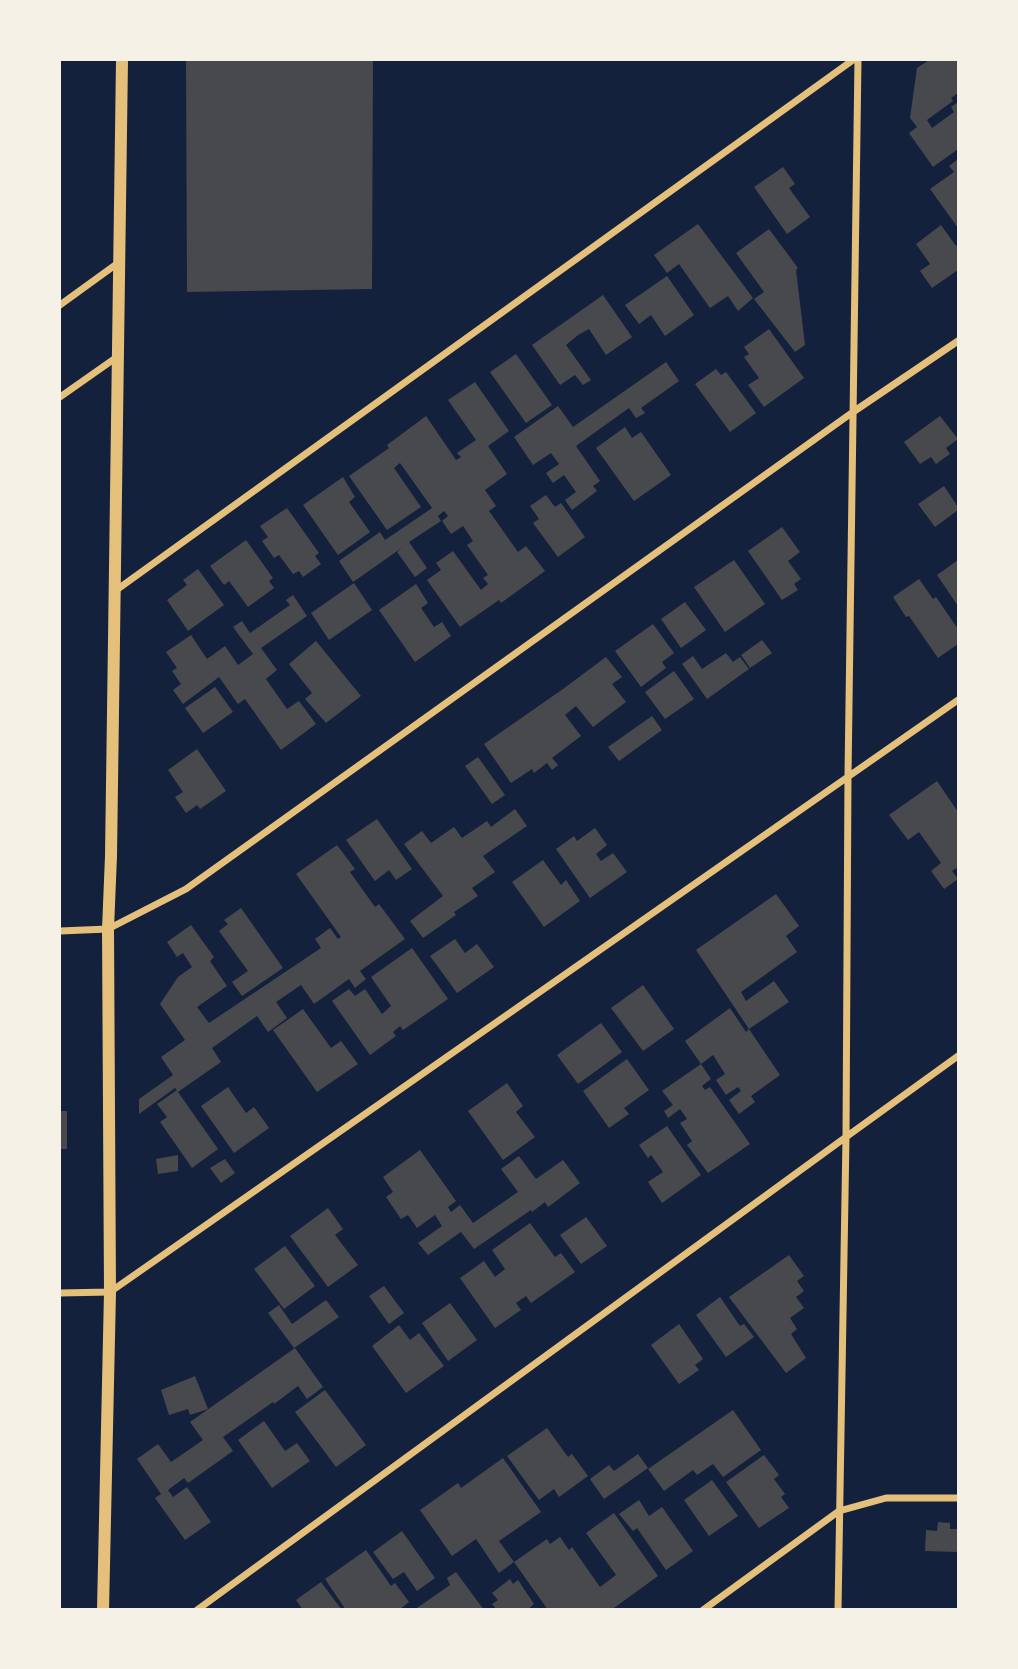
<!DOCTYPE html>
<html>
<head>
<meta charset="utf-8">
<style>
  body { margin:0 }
  #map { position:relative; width:1018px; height:1669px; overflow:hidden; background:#14213d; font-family:"IBM Plex Sans",sans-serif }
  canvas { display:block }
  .frame { position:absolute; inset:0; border:61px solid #f6f1e7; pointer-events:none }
</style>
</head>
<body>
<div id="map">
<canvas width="1018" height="1669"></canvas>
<div class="frame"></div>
</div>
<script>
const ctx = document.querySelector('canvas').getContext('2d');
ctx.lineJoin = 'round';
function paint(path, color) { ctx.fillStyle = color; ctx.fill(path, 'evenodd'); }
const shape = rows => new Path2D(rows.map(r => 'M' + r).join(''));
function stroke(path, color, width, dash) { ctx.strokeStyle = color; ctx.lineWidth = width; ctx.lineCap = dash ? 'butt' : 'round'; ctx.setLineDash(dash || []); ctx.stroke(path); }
paint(shape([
  [186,60,373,60,372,289,187,292],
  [929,60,958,60,958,93,951,98,953,101,927,120,932,128,954,112,951,107,958,102,958,149,933,167,909,133,917,127,910,118,917,68],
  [958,159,958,228,930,189,954,172,949,166],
  [783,167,795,184,789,188,810,217,787,234,754,187],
  [698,224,753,298,738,311,728,296,710,308,679,264,667,273,654,255],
  [941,225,956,246,958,244,958,270,932,288,920,271,930,264,916,244],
  [769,229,798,268,796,270,805,345,795,352,754,299,764,292,736,253],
  [667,276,694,315,665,336,651,315,639,324,625,305],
  [603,295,632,337,606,355,589,329,578,335,566,345,591,380,583,385,575,375,560,385,532,345],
  [769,329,804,378,764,407,748,385,759,378,744,357,749,354,744,347],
  [516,354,552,405,526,423,490,372],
  [666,362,679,381,641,408,645,413,636,418,629,408,576,446,600,481,593,486,597,491,572,510,565,500,576,492,564,475,553,483,546,473,559,464,551,453,533,465,514,437,558,406,573,427],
  [716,369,721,375,726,372,756,413,730,432,695,384],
  [475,382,509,431,488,446,507,474,485,490,496,506,489,511,518,552,526,546,545,571,501,603,499,600,460,627,427,580,441,570,436,563,453,551,481,590,488,584,483,578,488,575,467,545,473,541,463,526,451,534,442,521,448,516,444,511,438,516,441,521,409,542,427,568,415,577,397,552,403,547,353,582,339,561,380,532,385,540,432,508,400,463,394,468,421,507,387,530,349,476,389,448,387,445,426,416,456,460,461,457,457,453,476,440,448,400],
  [940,416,958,439,946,448,950,454,936,464,931,457,920,464,904,442],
  [625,427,632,438,641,432,671,475,634,501,596,448],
  [343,477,355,497,349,502,370,532,338,555,303,505],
  [944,486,958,507,958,510,935,527,918,504],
  [546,495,555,507,561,503,585,537,558,557,533,523,539,519,530,506],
  [287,508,319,553,315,556,321,564,303,577,299,571,293,574,279,555,274,558,262,541,268,537,260,526],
  [782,527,800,552,788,561,801,579,794,584,798,590,782,600,748,551],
  [246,540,273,578,269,581,274,588,248,607,229,581,224,585,210,566],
  [734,560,765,604,725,632,694,587],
  [958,560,958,606,937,575],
  [198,569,224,605,188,631,167,600,187,585,183,580],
  [919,579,933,599,936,597,958,629,958,644,938,658,909,616,906,617,893,597],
  [354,583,372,610,329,640,311,613],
  [416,584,428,603,421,608,434,627,442,622,451,636,415,662,379,610],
  [293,595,307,616,261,648,277,670,266,679,287,709,299,701,316,724,281,750,245,699,238,704,219,677,183,704,173,690,181,684,172,671,177,668,166,652,191,635,207,659,225,646,238,665,253,654,233,627,242,621,250,633,290,605,286,600],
  [685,602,706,630,681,648,661,619],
  [653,624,674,653,662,662,666,668,641,687,615,651],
  [762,640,772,653,750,668,741,655],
  [316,641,361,696,326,723,305,699,312,693,289,664],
  [726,653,733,662,740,657,749,669,707,699,682,664,693,656,702,669],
  [606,657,622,677,612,684,626,702,593,727,576,706,565,715,581,736,552,758,558,765,552,770,547,763,534,773,532,769,511,783,484,744,563,689],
  [674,671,694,699,665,719,645,692],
  [215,687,233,712,203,733,185,708],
  [652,716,662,730,619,761,608,747],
  [197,749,226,791,200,809,197,805,186,813,175,797,183,792,168,770],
  [478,757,505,795,492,804,465,766],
  [937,781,958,812,958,867,952,871,958,879,944,889,931,871,941,863,919,832,908,840,889,815],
  [515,809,527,826,483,856,495,872,472,888,478,896,454,912,456,915,423,938,410,921,443,896,404,844,422,831,431,843,454,827,462,838,487,821,491,827],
  [377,819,412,869,396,880,389,870,375,881,346,840],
  [595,828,607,845,596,854,601,861,613,853,627,872,590,898,556,849,574,836,577,841],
  [337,845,355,869,350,872,375,907,379,904,405,939,360,971,366,979,355,988,349,979,314,1004,301,985,276,1002,287,1018,268,1032,257,1016,212,1048,221,1062,178,1092,218,1149,192,1168,160,1122,167,1117,157,1104,177,1090,175,1088,139,1114,139,1099,173,1075,161,1057,185,1040,160,1004,178,977,192,967,183,953,177,957,167,942,191,925,214,957,210,961,227,986,197,1007,209,1023,321,948,315,939,330,928,338,939,341,937,296,874],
  [543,860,561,885,566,880,580,901,544,927,512,882],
  [776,894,799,926,786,936,797,952,741,992,746,1001,774,981,789,1002,749,1029,696,950],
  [241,908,283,968,242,996,232,982,248,971,219,931,228,924,224,920],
  [455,939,465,953,477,944,494,967,457,993,430,956],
  [412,948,448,999,403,1030,400,1026,393,1032,396,1036,370,1055,332,1001,349,989,355,996,365,989,382,1014,391,1006,371,977],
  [643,985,674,1029,643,1051,611,1008],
  [730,1008,746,1032,749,1029,780,1075,751,1096,755,1102,739,1114,729,1100,741,1091,738,1087,726,1095,716,1080,725,1074,713,1055,701,1064,711,1079,702,1086,705,1090,710,1087,750,1144,708,1173,687,1145,692,1141,680,1123,687,1119,680,1109,668,1118,664,1111,673,1105,662,1091,701,1064,685,1041],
  [303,1009,331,1048,341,1041,358,1064,317,1092,273,1030],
  [601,1023,622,1052,578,1084,557,1055],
  [627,1059,649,1090,624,1108,629,1114,609,1128,583,1091],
  [507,1083,523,1106,516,1112,535,1137,503,1160,468,1111],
  [228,1087,246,1113,254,1107,269,1128,234,1153,201,1106],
  [60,1111,67,1111,67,1149,60,1149],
  [667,1126,701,1175,662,1203,648,1182,663,1172,651,1155,648,1158,639,1145],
  [420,1150,456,1201,448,1207,451,1212,460,1205,473,1223,518,1192,501,1169,519,1156,536,1179,563,1160,580,1183,548,1207,545,1202,532,1212,531,1210,474,1249,461,1232,428,1255,418,1243,442,1226,435,1215,417,1228,408,1215,401,1219,386,1197,393,1192,383,1177],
  [178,1155,178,1171,158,1174,156,1159],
  [225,1159,235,1173,221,1183,210,1168],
  [328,1208,343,1229,335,1235,358,1265,328,1287,290,1236],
  [586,1217,607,1246,581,1264,560,1235],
  [530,1223,555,1257,561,1253,575,1272,531,1303,526,1296,516,1303,521,1310,495,1328,460,1278,484,1261,495,1277,505,1269,492,1250],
  [285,1246,315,1286,284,1309,254,1269],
  [789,1255,804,1276,797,1281,804,1291,796,1297,804,1308,790,1318,797,1329,791,1334,806,1358,786,1373,729,1297],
  [384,1286,404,1313,389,1324,369,1296],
  [720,1297,740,1326,744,1324,754,1337,726,1357,696,1315],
  [326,1300,339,1317,294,1348,268,1313,279,1305,292,1324],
  [450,1303,477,1340,448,1361,422,1323],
  [679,1324,703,1359,695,1365,699,1370,679,1384,651,1345],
  [399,1325,410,1340,419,1333,444,1366,406,1393,372,1346],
  [295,1348,323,1387,307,1399,298,1386,274,1404,273,1402,223,1437,233,1451,188,1483,184,1478,168,1490,173,1497,187,1487,211,1522,185,1540,155,1498,161,1494,137,1459,158,1444,171,1462,203,1440,190,1422],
  [195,1376,208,1409,190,1415,188,1409,169,1415,161,1390],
  [325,1390,366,1445,336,1467,295,1412],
  [733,1410,761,1450,723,1477,713,1464,697,1475,693,1470,664,1491,648,1469],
  [264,1421,285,1451,297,1443,310,1461,272,1488,238,1440],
  [547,1428,568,1457,572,1454,588,1476,559,1497,554,1489,539,1500,507,1456],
  [638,1454,648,1468,604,1499,590,1479,609,1465,614,1471],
  [764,1455,779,1475,774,1479,785,1494,781,1497,789,1508,759,1528,726,1482],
  [503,1458,541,1512,499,1541,514,1562,499,1573,476,1539,452,1556,420,1510,458,1483,461,1488],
  [712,1480,738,1516,709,1536,684,1500],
  [639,1500,649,1516,662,1507,693,1551,666,1570,637,1528,633,1531,619,1514],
  [614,1513,658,1576,614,1608,615,1610,548,1610,514,1562,547,1539,550,1544,560,1537,569,1550,572,1547,600,1587,616,1575,586,1533],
  [938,1522,950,1523,950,1529,958,1529,958,1552,925,1551,926,1530,937,1531],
  [402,1531,435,1578,417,1591,404,1572,393,1579,373,1552],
  [366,1550,391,1586,395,1583,409,1602,399,1610,346,1610,325,1579],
  [456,1572,484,1610,414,1610,450,1585,447,1578],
  [510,1579,513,1584,518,1580,534,1604,527,1610,497,1610,492,1604,498,1600,492,1593],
  [321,1582,342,1610,303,1610,296,1600]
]), '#48494c');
stroke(shape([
  [60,305,118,263],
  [60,397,117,357],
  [115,591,853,60],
  [60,931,108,929,186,889,853,412,958,341],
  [60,1293,110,1292,958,700],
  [197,1610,846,1137,958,1056],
  [703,1610,839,1511,886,1498,958,1498],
  [838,1610,846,1137,848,775,858,60]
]), '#e5c07b', 7);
stroke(shape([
  [103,1610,110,1292,108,929,111,856,122,60]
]), '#e5c07b', 12);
</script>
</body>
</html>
